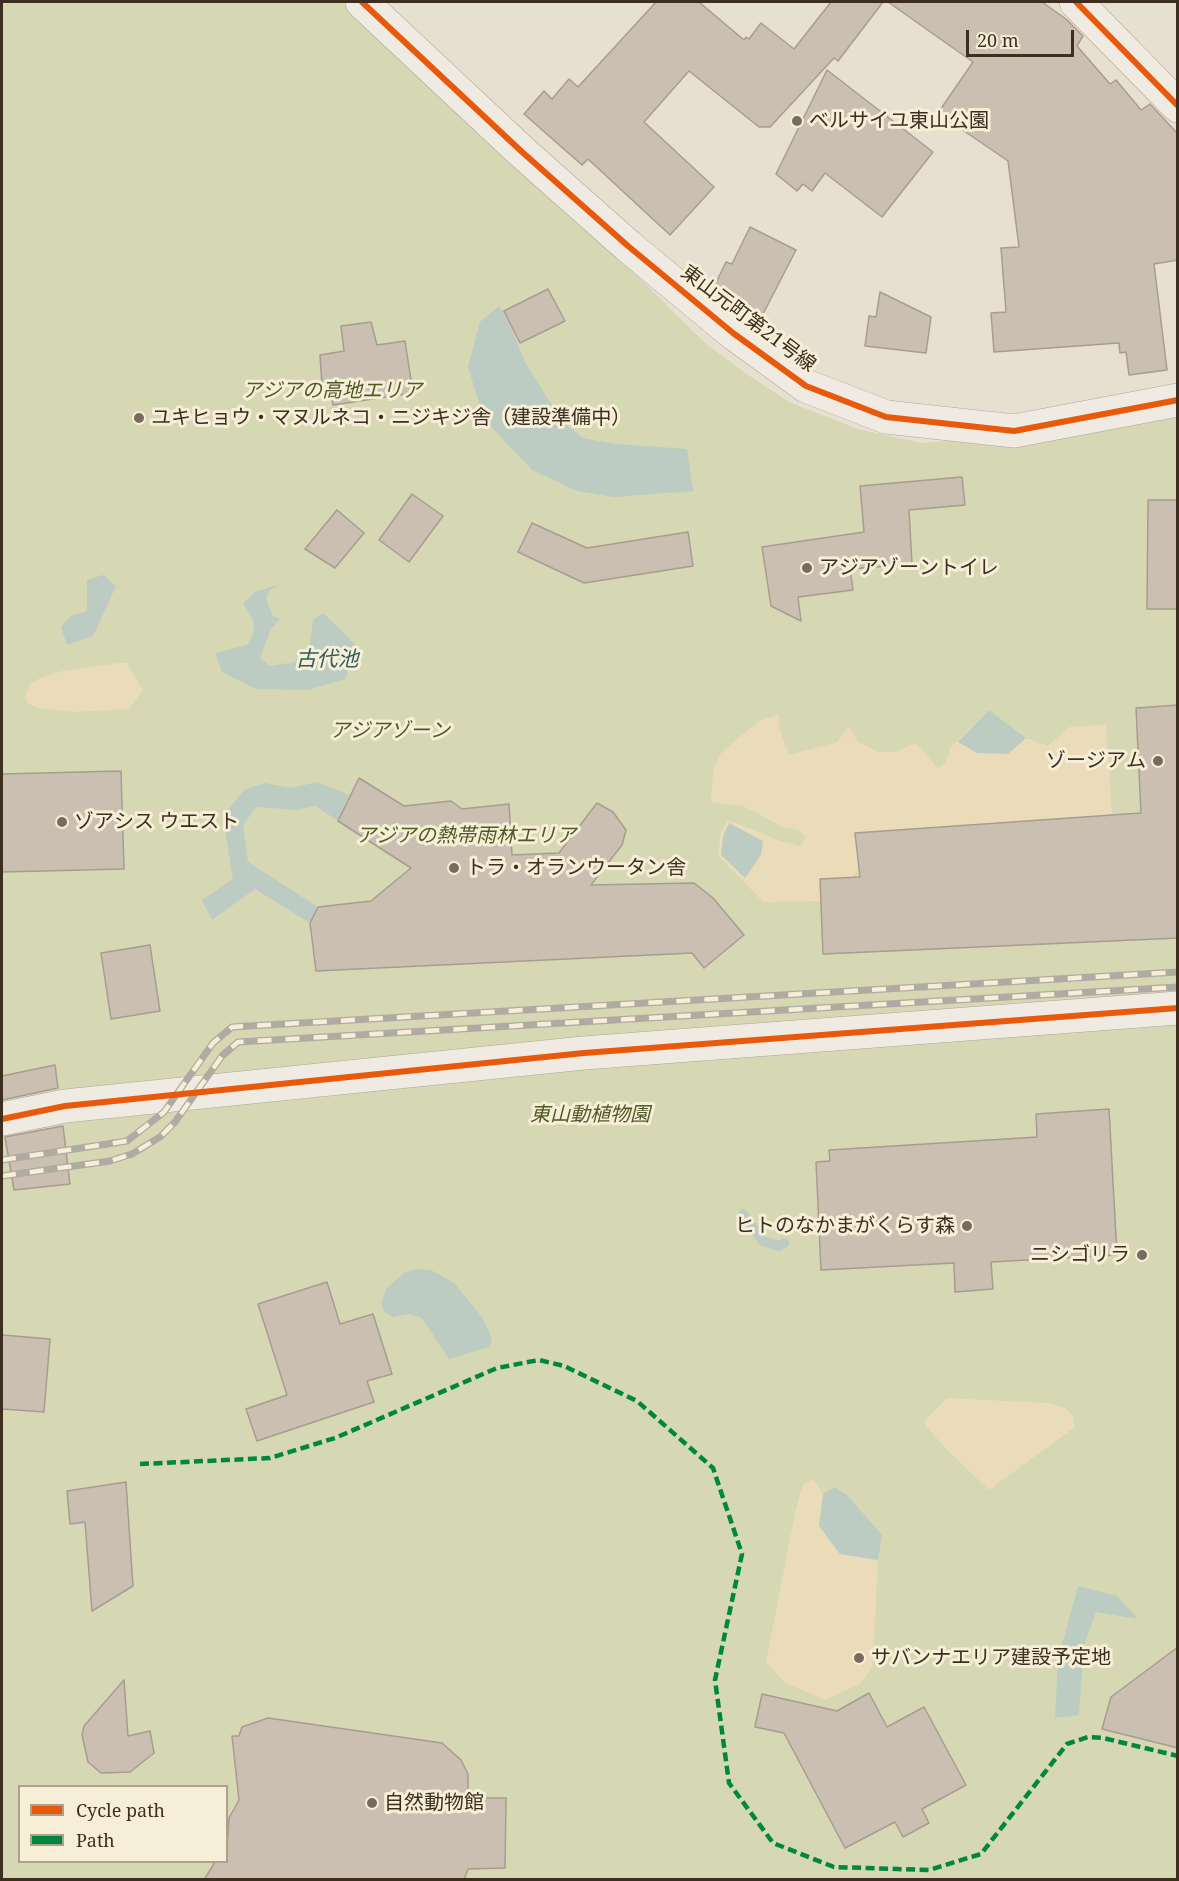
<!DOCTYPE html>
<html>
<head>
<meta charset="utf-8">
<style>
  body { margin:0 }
  #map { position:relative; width:1179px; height:1881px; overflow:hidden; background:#e7e0d1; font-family:"Noto Serif",serif }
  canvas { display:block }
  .frame { position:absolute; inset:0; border:3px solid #3d2e20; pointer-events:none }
  .legend { position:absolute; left:18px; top:1785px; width:210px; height:78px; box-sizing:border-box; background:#f7eed8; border:2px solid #ada18e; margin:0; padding:8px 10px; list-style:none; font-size:18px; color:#3d2e20 }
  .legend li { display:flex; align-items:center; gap:12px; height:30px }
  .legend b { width:30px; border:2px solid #ada18e }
  .scale { position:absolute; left:966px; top:30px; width:108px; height:27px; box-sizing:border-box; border:3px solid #3d2e20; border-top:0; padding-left:8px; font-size:18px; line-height:21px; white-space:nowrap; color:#3d2e20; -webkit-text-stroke:4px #f7eed8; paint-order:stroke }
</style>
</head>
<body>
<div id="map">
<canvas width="1179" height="1881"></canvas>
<div class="frame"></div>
<ul class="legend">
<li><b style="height:8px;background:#e8590c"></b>Cycle path</li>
<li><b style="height:8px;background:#00873e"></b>Path</li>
</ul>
<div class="scale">20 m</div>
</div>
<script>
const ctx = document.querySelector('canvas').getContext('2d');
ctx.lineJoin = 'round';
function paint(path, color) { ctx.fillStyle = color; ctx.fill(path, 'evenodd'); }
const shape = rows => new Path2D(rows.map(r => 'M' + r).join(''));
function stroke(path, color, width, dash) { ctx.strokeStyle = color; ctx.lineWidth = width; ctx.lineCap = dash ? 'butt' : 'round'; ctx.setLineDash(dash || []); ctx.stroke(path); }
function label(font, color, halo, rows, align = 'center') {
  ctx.font = font + ' "Noto Serif","Noto Sans JP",serif'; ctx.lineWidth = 6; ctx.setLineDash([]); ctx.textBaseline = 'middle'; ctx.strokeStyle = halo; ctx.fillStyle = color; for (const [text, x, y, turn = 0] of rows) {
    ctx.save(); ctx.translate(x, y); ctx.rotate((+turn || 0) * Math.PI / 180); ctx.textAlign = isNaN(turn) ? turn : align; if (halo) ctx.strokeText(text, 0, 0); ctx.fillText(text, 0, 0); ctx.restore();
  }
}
paint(shape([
  [2,2,343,2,595,234,705,343,748,375,791,403,861,430,922,443,1062,432,1177,415,1177,1879,2,1880],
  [20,1786,226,1786,226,1862,20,1862]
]), '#d6d7b3');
paint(shape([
  [119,663,127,663,143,690,129,709,75,712,39,708,28,704,25,698,29,685,40,678,62,671],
  [989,710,1026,738,1048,746,1069,727,1106,724,1112,815,855,833,859,868,852,878,820,879,821,901,763,902,718,855,721,832,728,820,778,840,800,846,806,837,798,830,785,828,743,806,711,802,713,771,721,753,757,722,779,714,779,727,789,755,837,742,849,726,858,742,878,752,895,752,916,743,938,768,945,764,951,747],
  [947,1398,1048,1403,1065,1408,1073,1416,1075,1427,989,1490,945,1448,923,1422],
  [814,1479,823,1494,819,1526,840,1554,878,1560,873,1667,861,1683,826,1700,785,1683,766,1662,795,1513,803,1484]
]), '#eadcb9');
paint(shape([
  [498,307,504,311,525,362,560,418,568,426,583,438,615,444,687,449,693,491,614,497,577,491,532,470,484,419,468,367,480,322],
  [103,575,116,586,93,636,67,645,61,627,71,616,87,611,87,580],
  [281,584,270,590,266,599,273,616,280,619,271,629,260,658,270,666,296,662,310,644,313,620,323,613,358,647,345,679,308,690,256,689,222,672,215,653,247,645,253,635,254,622,243,603,255,592],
  [989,710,1026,738,1008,754,977,753,958,742],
  [318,782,349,795,338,821,316,806,297,810,256,807,243,825,248,862,318,907,310,923,255,889,212,920,202,900,233,879,223,816,244,790,264,783,291,788],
  [729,823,763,841,761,855,745,878,721,855,723,837],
  [417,1269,431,1270,454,1283,482,1317,492,1339,489,1347,449,1359,422,1318,409,1314,393,1317,385,1313,381,1303,387,1288,404,1273],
  [835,1487,847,1495,882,1535,878,1560,840,1554,819,1526,823,1494],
  [1078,1586,1117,1596,1138,1619,1096,1612,1084,1646,1079,1715,1055,1718,1058,1660]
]), '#bcccc2');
stroke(shape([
  [743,1214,763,1241,779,1246,784,1243]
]), '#bcccc2', 10);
const building = shape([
  [656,2,699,2,744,40,746,37,749,39,761,23,794,49,831,2,883,2,838,61,834,58,770,127,759,127,689,71,644,122,714,187,670,235,588,159,582,165,524,114,544,91,552,99,569,79,578,87,656,2],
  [888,2,1042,2,1066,19,1083,36,1077,46,1110,84,1116,80,1141,110,1150,104,1178,134,1178,260,1154,264,1167,370,1129,375,1126,352,1120,353,1119,343,994,352,991,313,1006,312,1001,248,1019,247,1008,161,938,113,973,62,888,2],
  [827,70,933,152,882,217,825,173,812,191,803,184,797,191,776,174,827,70],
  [750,227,796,250,762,316,712,291,726,262,732,264,750,227],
  [548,289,565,321,520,343,504,311,548,289],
  [880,292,931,317,926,353,865,346,869,316,876,317,880,292],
  [371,322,377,345,405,341,413,393,333,405,330,384,322,386,320,355,344,351,341,326,371,322],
  [962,477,965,505,909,510,912,564,850,569,853,590,798,597,801,621,771,606,762,547,864,532,860,486,962,477],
  [412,494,443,516,409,562,379,540,412,494],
  [1148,500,1178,500,1178,609,1147,609,1148,500],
  [337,510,364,533,335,568,305,549,337,510],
  [532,523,587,548,688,532,693,566,584,583,518,552,532,523],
  [1178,705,1178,938,823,954,820,879,860,877,855,833,1141,813,1136,708,1178,705],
  [121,771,124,869,2,872,2,774,121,771],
  [359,778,404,806,451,801,462,809,509,804,512,855,559,853,597,803,613,812,626,830,622,845,591,885,694,883,713,898,744,935,704,968,692,953,316,971,310,923,318,907,371,901,411,868,338,821,359,778],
  [150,945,160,1011,111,1019,101,953,150,945],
  [55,1065,58,1088,2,1100,2,1076,55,1065],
  [1109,1109,1117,1255,991,1262,993,1289,955,1292,954,1263,821,1270,816,1162,830,1161,829,1150,1037,1137,1036,1114,1109,1109],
  [63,1126,70,1184,14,1190,5,1137,63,1126],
  [327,1282,340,1324,373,1314,392,1374,367,1381,374,1402,257,1441,246,1409,287,1395,258,1304,327,1282],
  [2,1335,50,1339,44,1412,2,1409,2,1335],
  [126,1482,133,1586,92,1611,85,1522,70,1524,67,1491,126,1482],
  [1178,1647,1178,1748,1102,1729,1111,1697,1178,1647],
  [124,1680,128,1736,150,1731,154,1753,130,1772,101,1773,88,1762,82,1735,84,1726,124,1680],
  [869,1693,887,1727,924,1707,966,1785,922,1809,929,1823,903,1837,895,1822,845,1848,784,1733,755,1727,762,1694,837,1711,869,1693],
  [268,1718,442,1743,461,1760,468,1774,468,1798,506,1798,505,1868,468,1869,464,1880,204,1880,215,1862,226,1862,229,1818,239,1800,232,1736,239,1736,242,1727,268,1718]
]);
paint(building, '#cbbfb2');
stroke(building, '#a89c90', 1.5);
const minor = shape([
  [362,2,521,151,628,246,733,333,806,386,886,417,1014,431,1178,400],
  [1076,2,1178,106],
  [2,1119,65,1106,584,1053,1178,1008]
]);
stroke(minor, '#ada599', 34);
stroke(minor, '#efebe3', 33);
const rail = shape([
  [2,1160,127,1141,164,1112,213,1043,232,1027,1178,972],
  [2,1176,110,1161,132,1154,160,1137,175,1122,222,1056,238,1042,1178,987]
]);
stroke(rail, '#afaaa2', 7);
stroke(rail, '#f7eed8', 4.5, [14]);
stroke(shape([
  [140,1464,270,1458,335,1438,497,1368,539,1360,564,1366,637,1401,713,1468,742,1554,715,1680,729,1783,773,1843,834,1867,929,1870,981,1854,1067,1744,1088,1737,1103,1738,1178,1756]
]), '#00873e', 4.5, [9, 4.5]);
stroke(shape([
  [362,2,521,151,628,246,733,333,806,386,886,417,1014,431,1178,400],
  [1076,2,1178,106],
  [2,1119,65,1106,584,1053,1178,1008]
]), '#e8590c', 6);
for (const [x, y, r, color] of [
  [797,121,6,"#786c5e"],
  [139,418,6,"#786c5e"],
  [807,568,6,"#786c5e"],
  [1158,761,6,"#786c5e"],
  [62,822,6,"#786c5e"],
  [454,868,6,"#786c5e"],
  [967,1226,6,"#786c5e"],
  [1142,1255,6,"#786c5e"],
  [859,1658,6,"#786c5e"],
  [372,1803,6,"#786c5e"]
]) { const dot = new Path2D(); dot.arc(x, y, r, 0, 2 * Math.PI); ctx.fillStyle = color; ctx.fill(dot); stroke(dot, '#f7eed8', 2); }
label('20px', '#3d2e20', '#f7eed8', [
  ["ベルサイユ東山公園",809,121],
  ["ユキヒョウ・マヌルネコ・ニジキジ舎（建設準備中）",151,418],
  ["アジアゾーントイレ",819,568],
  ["ゾージアム",1146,761,"right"],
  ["ゾアシス ウエスト",74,822],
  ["トラ・オランウータン舎",466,868],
  ["ヒトのなかまがくらす森",955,1226,"right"],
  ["ニシゴリラ",1130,1255,"right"],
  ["サバンナエリア建設予定地",871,1658],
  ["自然動物館",384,1803]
], 'left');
label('20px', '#3d2e20', '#f7eed8', [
  ["東山元町第21号線",748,319,37]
]);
label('italic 20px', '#4d5a26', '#f7eed8', [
  ["アジアの高地エリア",332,391],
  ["アジアゾーン",390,731],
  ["アジアの熱帯雨林エリア",466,836],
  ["東山動植物園",590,1115]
]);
label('italic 21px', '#2f5d5a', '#f7eed8', [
  ["古代池",327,660]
]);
</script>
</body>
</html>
